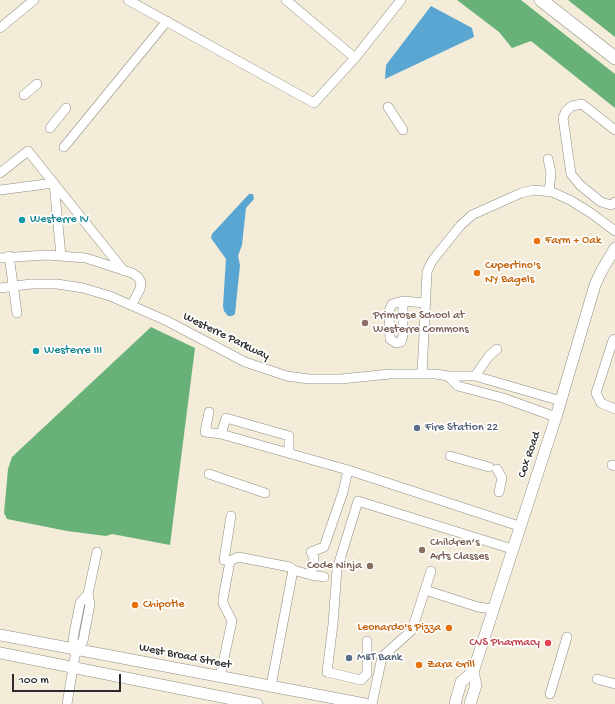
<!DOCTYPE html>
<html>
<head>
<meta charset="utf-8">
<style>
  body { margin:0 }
  #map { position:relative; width:615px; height:704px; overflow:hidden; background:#f3ecd8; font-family:"Gochi Hand",sans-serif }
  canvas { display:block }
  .scale { position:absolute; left:12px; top:674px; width:109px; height:18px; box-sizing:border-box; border:2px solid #2b2b2b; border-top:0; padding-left:5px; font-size:12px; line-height:14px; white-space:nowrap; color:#2b2b2b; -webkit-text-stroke:3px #fff; paint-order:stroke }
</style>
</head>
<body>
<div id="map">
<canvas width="615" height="704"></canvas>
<div class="scale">100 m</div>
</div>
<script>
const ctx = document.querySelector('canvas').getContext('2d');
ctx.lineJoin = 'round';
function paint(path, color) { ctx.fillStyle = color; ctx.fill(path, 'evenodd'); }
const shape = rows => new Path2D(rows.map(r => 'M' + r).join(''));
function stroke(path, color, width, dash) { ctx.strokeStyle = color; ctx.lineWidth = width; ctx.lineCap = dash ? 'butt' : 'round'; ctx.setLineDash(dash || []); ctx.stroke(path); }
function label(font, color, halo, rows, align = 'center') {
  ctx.font = font + ' "Gochi Hand",sans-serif'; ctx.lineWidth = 3.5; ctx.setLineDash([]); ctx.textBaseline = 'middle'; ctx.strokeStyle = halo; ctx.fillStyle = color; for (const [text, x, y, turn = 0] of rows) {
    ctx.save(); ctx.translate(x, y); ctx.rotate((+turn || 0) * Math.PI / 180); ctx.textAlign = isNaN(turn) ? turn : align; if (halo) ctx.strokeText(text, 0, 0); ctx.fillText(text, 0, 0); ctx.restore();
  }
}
paint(shape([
  [457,0,521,0,615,74,615,108,531,41,512,48,499,32],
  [568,0,615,0,615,37],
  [151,327,195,348,170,545,112,534,106,536,67,531,7,519,4,513,8,469,12,457]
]), '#68b27a');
paint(shape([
  [431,6,472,28,474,37,385,79,386,65],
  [249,194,253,194,254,199,246,208,242,245,238,256,240,265,235,314,232,316,228,316,224,311,223,306,226,259,211,238,212,234]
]), '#5aa6d3');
const minor = shape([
  [128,0,314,103,355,58,401,0],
  [286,0,355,58],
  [0,28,34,0],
  [24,95,37,84],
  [388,107,403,130],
  [50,128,66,108],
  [615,130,582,104,572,106,566,111,563,118,571,174,580,185,601,202,611,205,615,202],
  [64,147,167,21],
  [548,159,551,173,549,192],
  [0,173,28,151,124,271],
  [0,190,54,183,61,256],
  [9,256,17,313],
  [0,258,46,255,86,258,132,273,138,277,141,282,140,289,132,304],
  [0,288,31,284,57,284,83,288,110,296,167,321,245,362,287,376,309,379,341,379,390,374,436,374,448,376,475,376,561,401],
  [403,301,403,336,401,342,396,343,390,339,389,311,392,304,403,301,425,303],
  [615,339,613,340,596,393,601,403,615,409],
  [422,374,427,272,432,261,460,226,472,215,521,193,534,190,552,192,570,200,591,213,615,231],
  [448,376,458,386,503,398,556,417],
  [475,376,489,356,497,349],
  [209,412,205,432,221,434,348,470,519,526],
  [221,434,226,418,289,436,289,453],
  [450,456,489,467],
  [612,465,615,466],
  [497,469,502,478,499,492],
  [209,474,265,493],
  [224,560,231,516],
  [293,570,311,575,314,558,311,552,324,547,343,492,348,470],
  [311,575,324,577],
  [425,590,478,607,493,609],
  [76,650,83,641,90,604,88,594,97,552],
  [367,657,367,641],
  [367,663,367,674,361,680,327,672,333,624,337,569,358,501,512,549],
  [220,677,232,621,223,603,223,599,230,561,238,557,290,567,293,570,271,686],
  [597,679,615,684],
  [550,694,567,637],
  [67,704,76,650,73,639,80,603,88,594],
  [372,704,382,657,412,630,431,571]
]);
const major = shape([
  [0,635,365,704],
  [0,653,257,704],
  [455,704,461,682,473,672],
  [470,704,476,685,473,672,556,417,595,285,601,272,615,248]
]);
const highway = shape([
  [541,0,615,58]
]);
stroke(minor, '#8f8c82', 10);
stroke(major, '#8f8c82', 12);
stroke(highway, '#8f8c82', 14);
stroke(minor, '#fff', 9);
stroke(major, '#fff', 11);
stroke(highway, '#fff', 13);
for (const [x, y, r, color] of [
  [22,220,4,"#0f9aa8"],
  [537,241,4,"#e8710a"],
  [477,273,4,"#e8710a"],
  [365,323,4,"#8d6e63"],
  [36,351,4,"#0f9aa8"],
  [417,428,4,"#5c6f8a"],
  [422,550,4,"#8d6e63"],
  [370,566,4,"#8d6e63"],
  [135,605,4,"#e8710a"],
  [449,628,4,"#e8710a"],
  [548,643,4,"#e0444e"],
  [349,658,4,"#5c6f8a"],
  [419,665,4,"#e8710a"]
]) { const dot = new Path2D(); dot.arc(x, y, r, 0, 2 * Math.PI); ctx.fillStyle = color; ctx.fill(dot); stroke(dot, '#fff', 1.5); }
label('12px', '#0d838f', '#fff', [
  ["Westerre IV",30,220],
  ["Westerre III",44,351]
], 'left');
label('12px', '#c56008', '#fff', [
  ["Farm + Oak",545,241],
  ["Cupertino's",485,266],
  ["NY Bagels",485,280],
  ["Chipotle",143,605],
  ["Leonardo's Pizza",441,628,"right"],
  ["Zara Grill",427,665]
], 'left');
label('12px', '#785e54', '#fff', [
  ["Primrose School at",373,316],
  ["Westerre Commons",373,330],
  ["Children’s",430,543],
  ["Arts Classes",430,557],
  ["Code Ninja",362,566,"right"]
], 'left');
label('12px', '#2b2b2b', '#fff', [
  ["Westerre Parkway",226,337,26],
  ["Cox Road",530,455,-71],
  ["West Broad Street",185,657,11]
]);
label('12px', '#4e5e75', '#fff', [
  ["Fire Station 22",425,428],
  ["M&T Bank",357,658]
], 'left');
label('12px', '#be3a42', '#fff', [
  ["CVS Pharmacy",540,643]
], 'right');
</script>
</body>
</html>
